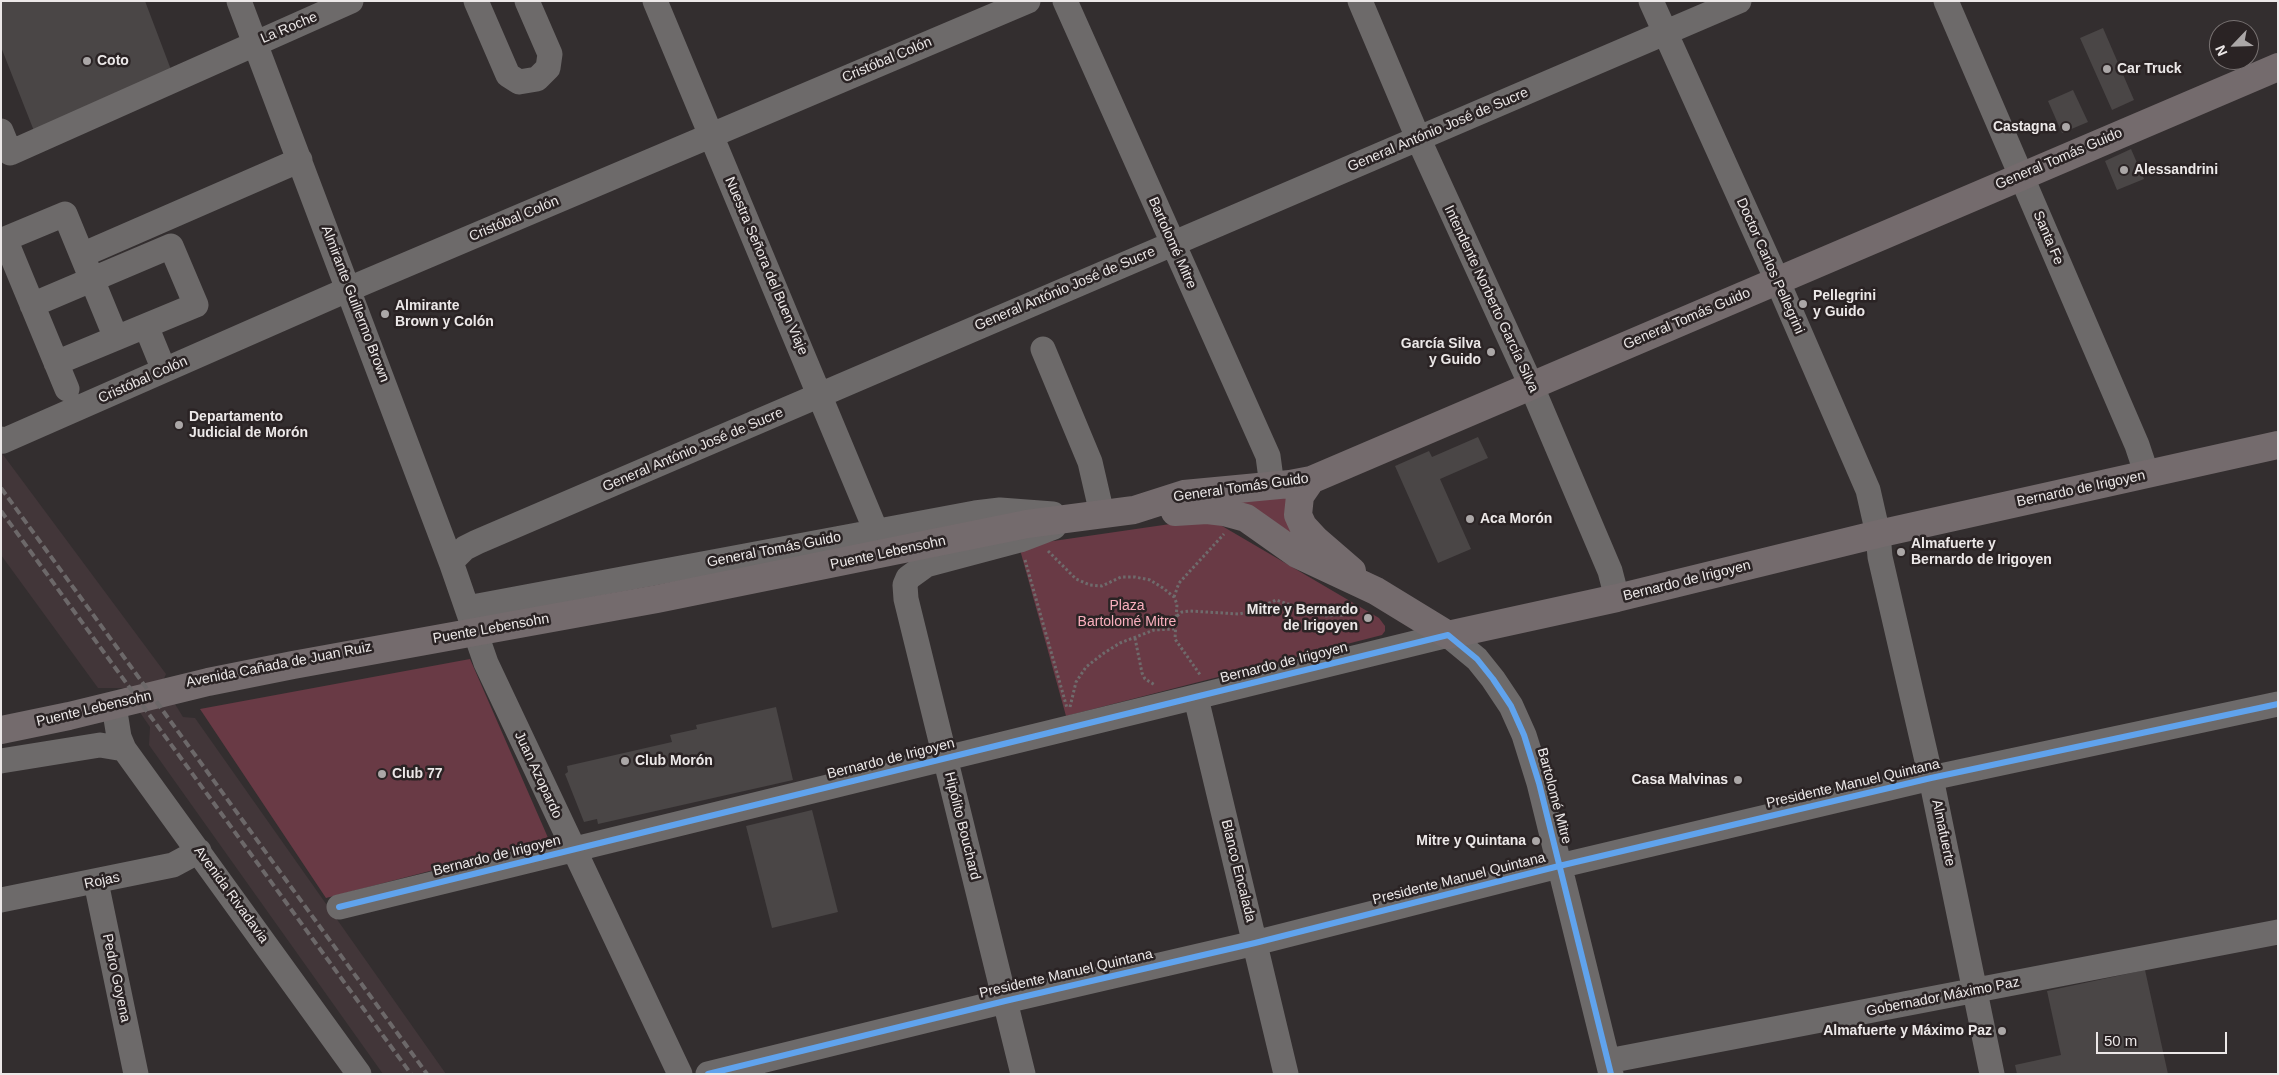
<!DOCTYPE html>
<html>
<head>
<meta charset="utf-8">
<style>
  body { margin:0 }
  #map { position:relative; width:2279px; height:1075px; overflow:hidden; background:#332e2f; font-family:Arial,sans-serif }
  canvas { display:block }
  .frame { position:absolute; inset:0; border:2px solid #ece8e8; pointer-events:none }
  .north { position:absolute; left:2209px; top:20px; width:50px; height:50px; box-sizing:border-box; background:#2a2324; border:1px solid #787272; border-radius:50%; rotate:246deg; font-size:14px; font-weight:700; line-height:20px; text-align:center; color:#ece8e8 }
  .north::after { content:''; display:block; margin:auto; width:18px; height:22px; background:#aba7a7; clip-path:polygon(50% 0,100% 100%,50% 72%,0 100%) }
  .scale { position:absolute; left:2096px; top:1032px; width:131px; height:22px; box-sizing:border-box; border:2px solid #ece8e8; border-top:0; padding-left:6px; font-size:15px; line-height:18px; white-space:nowrap; color:#ece8e8; -webkit-text-stroke:4px #2a2324; paint-order:stroke }
</style>
</head>
<body>
<div id="map">
<canvas width="2279" height="1075"></canvas>
<div class="frame"></div>
<div class="north">N</div>
<div class="scale">50 m</div>
</div>
<script>
const ctx = document.querySelector('canvas').getContext('2d');
ctx.lineJoin = 'round';
function paint(path, color) { ctx.fillStyle = color; ctx.fill(path, 'evenodd'); }
const shape = rows => new Path2D(rows.map(r => 'M' + r).join(''));
function stroke(path, color, width, dash) { ctx.strokeStyle = color; ctx.lineWidth = width; ctx.lineCap = dash ? 'butt' : 'round'; ctx.setLineDash(dash || []); ctx.stroke(path); }
function label(font, color, halo, rows, align = 'center') {
  ctx.font = font + ' Arial,sans-serif'; ctx.lineWidth = 5; ctx.setLineDash([]); ctx.textBaseline = 'middle'; ctx.strokeStyle = halo; ctx.fillStyle = color; for (const [text, x, y, turn = 0] of rows) {
    ctx.save(); ctx.translate(x, y); ctx.rotate((+turn || 0) * Math.PI / 180); ctx.textAlign = isNaN(turn) ? turn : align; if (halo) ctx.strokeText(text, 0, 0); ctx.fillText(text, 0, 0); ctx.restore();
  }
}
paint(shape([
  [1,452,166,674,162,683,183,717,195,718,446,1074,383,1074,149,745,150,727,123,688,98,688,1,555]
]), '#423639');
paint(shape([
  [1296,489,1308,540,1204,503],
  [1184,522,1217,523,1379,618,1385,626,1385,631,1382,635,1066,716,1019,546],
  [470,659,549,840,326,898,200,709]
]), '#693a45');
paint(shape([
  [1,1,145,1,173,75,34,131,1,47],
  [2103,28,2134,100,2112,110,2080,38],
  [2073,90,2088,122,2062,133,2048,101],
  [2131,149,2144,179,2117,190,2105,161],
  [1478,437,1488,458,1440,479,1471,549,1438,563,1395,466,1429,451,1432,457],
  [776,707,793,780,598,824,597,819,584,822,565,774,568,772,567,766,672,742,670,735,697,729,696,725],
  [812,810,838,912,772,928,746,826],
  [2145,970,2168,1074,2017,1074,2015,1065,2061,1055,2047,991]
]), '#4a4646');
stroke(shape([
  [1048,551,1076,579,1090,585,1102,586,1121,577,1135,577,1150,580,1163,588,1174,597,1177,604,1175,639,1201,676],
  [1025,560,1067,708],
  [1174,597,1179,583,1224,534],
  [1177,616,1182,612,1190,611,1239,614,1252,611,1276,600,1324,616,1343,615,1358,606],
  [1135,638,1142,673,1145,679,1155,685],
  [1070,707,1076,682,1086,667,1104,653,1120,643,1154,630,1174,629]
]), '#6f6b6c', 3, [2.5, 2.5]);
stroke(shape([
  [239,1,451,562,486,663,680,1074],
  [476,1,508,75,519,82,537,79,548,68,550,54,527,1],
  [655,1,876,531],
  [1065,1,1268,456,1272,486],
  [1360,1,1418,138,1531,385,1610,571,1617,598],
  [1651,1,1777,280,1868,490,1878,534,1880,557,1931,778,1992,1074],
  [1946,1,2137,445,2147,475],
  [1,131,10,153,351,1],
  [82,255,300,160],
  [32,305,171,246,196,305,56,363],
  [146,326,164,370],
  [1043,349,1090,462,1102,514],
  [67,389,5,239,65,214,116,338],
  [1,439,3,441,349,289,1028,1],
  [451,562,465,548,477,542,1739,1],
  [467,608,975,513,1000,510,1053,514],
  [1196,698,1286,1074],
  [115,712,119,737,124,749,359,1074],
  [1,761,100,745,124,749],
  [96,882,136,1074],
  [1,900,173,865,199,851],
  [339,907,1448,635,1477,659,1493,679,1511,706,1524,735,1539,783,1611,1074],
  [1608,1061,2278,932],
  [708,1074,1005,1001,1255,943,1559,866,1931,778,2278,704],
  [1023,1074,906,599,905,585,908,578,926,565,1020,540,1054,527]
]), '#6d6a6a', 25);
stroke(shape([
  [1311,480,1300,496,1298,515,1303,526,1315,539,1352,571],
  [1175,512,1207,510,1224,512,1246,518,1297,554,1376,591,1448,635,1617,598,1878,534,2278,445],
  [1,730,69,716,208,682,293,665,657,599,1027,524,1134,510,1184,494,1290,484,1311,480,2278,67]
]), '#746b6d', 28);
stroke(shape([
  [1,488,427,1074],
  [1,511,411,1074]
]), '#6c6869', 4, [8, 4]);
stroke(shape([
  [339,907,1448,635,1477,659,1493,679,1511,706,1524,735,1539,783,1611,1074],
  [708,1074,1005,1001,1255,943,1559,866,1931,778,2278,704]
]), '#60a3ed', 6);
for (const [x, y, r, color] of [
  [87,61,5,"#aba7a7"],
  [2107,69,5,"#aba7a7"],
  [2066,127,5,"#aba7a7"],
  [2124,170,5,"#aba7a7"],
  [1803,304,5,"#aba7a7"],
  [385,314,5,"#aba7a7"],
  [1491,352,5,"#aba7a7"],
  [179,425,5,"#aba7a7"],
  [1470,519,5,"#aba7a7"],
  [1901,552,5,"#aba7a7"],
  [1368,618,5,"#aba7a7"],
  [625,761,5,"#aba7a7"],
  [382,774,5,"#aba7a7"],
  [1738,780,5,"#aba7a7"],
  [1536,841,5,"#aba7a7"],
  [2002,1031,5,"#aba7a7"]
]) { const dot = new Path2D(); dot.arc(x, y, r, 0, 2 * Math.PI); ctx.fillStyle = color; ctx.fill(dot); stroke(dot, '#2a2324', 2); }
label('14px', '#ece8e8', '#2a2324', [
  ["La Roche",289,28,-23],
  ["Cristóbal Colón",887,60,-23],
  ["General António José de Sucre",1438,130,-23],
  ["General Tomás Guido",2059,159,-23],
  ["Cristóbal Colón",514,219,-23],
  ["Santa Fe",2048,238,67],
  ["Bartolomé Mitre",1172,243,66],
  ["Nuestra Señora del Buen Viaje",766,266,67],
  ["Doctor Carlos Pellegrini",1770,266,66],
  ["General António José de Sucre",1065,289,-23],
  ["Intendente Norberto García Silva",1491,299,65],
  ["Almirante Guillermo Brown",355,304,69],
  ["General Tomás Guido",1687,319,-23],
  ["Cristóbal Colón",143,380,-24],
  ["General António José de Sucre",693,450,-23],
  ["General Tomás Guido",1241,488,-8],
  ["Bernardo de Irigoyen",2081,489,-12],
  ["General Tomás Guido",774,550,-11],
  ["Puente Lebensohn",888,553,-12],
  ["Bernardo de Irigoyen",1687,581,-14],
  ["Puente Lebensohn",491,629,-10],
  ["Bernardo de Irigoyen",1284,663,-14],
  ["Avenida Cañada de Juan Ruiz",279,665,-11],
  ["Puente Lebensohn",94,709,-13],
  ["Bernardo de Irigoyen",891,759,-14],
  ["Juan Azopardo",538,775,65],
  ["Presidente Manuel Quintana",1853,784,-13],
  ["Bartolomé Mitre",1554,796,75],
  ["Hipólito Bouchard",962,826,76],
  ["Almafuerte",1943,833,78],
  ["Bernardo de Irigoyen",497,856,-14],
  ["Blanco Encalada",1238,871,76],
  ["Presidente Manuel Quintana",1459,879,-14],
  ["Rojas",102,881,-12],
  ["Avenida Rivadavia",231,895,54],
  ["Presidente Manuel Quintana",1066,974,-13],
  ["Pedro Goyena",116,978,78],
  ["Gobernador Máximo Paz",1943,997,-11]
]);
label('bold 14px', '#ece8e8', '#2a2324', [
  ["Coto",97,61],
  ["Car Truck",2117,69],
  ["Castagna",2056,127,"right"],
  ["Alessandrini",2134,170],
  ["Pellegrini",1813,296],
  ["y Guido",1813,312],
  ["Almirante",395,306],
  ["Brown y Colón",395,322],
  ["García Silva",1481,344,"right"],
  ["y Guido",1481,360,"right"],
  ["Departamento",189,417],
  ["Judicial de Morón",189,433],
  ["Aca Morón",1480,519],
  ["Almafuerte y",1911,544],
  ["Bernardo de Irigoyen",1911,560],
  ["Mitre y Bernardo",1358,610,"right"],
  ["de Irigoyen",1358,626,"right"],
  ["Club Morón",635,761],
  ["Club 77",392,774],
  ["Casa Malvinas",1728,780,"right"],
  ["Mitre y Quintana",1526,841,"right"],
  ["Almafuerte y Máximo Paz",1992,1031,"right"]
], 'left');
label('14px', '#fab0be', '#2a2324', [
  ["Plaza",1127,606],
  ["Bartolomé Mitre",1127,622]
]);
</script>
</body>
</html>
